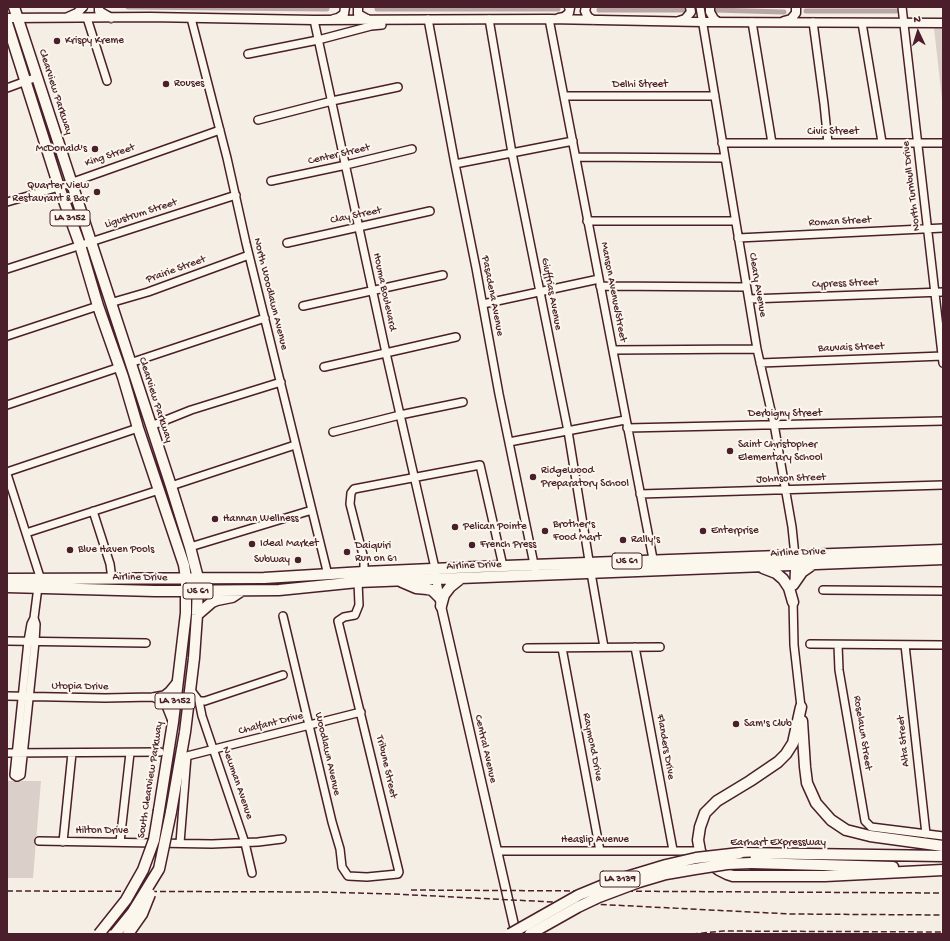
<!DOCTYPE html>
<html>
<head>
<meta charset="utf-8">
<style>
  body { margin:0 }
  #map { position:relative; width:950px; height:941px; overflow:hidden; background:#f4eee4; font-family:"Gochi Hand",sans-serif }
  canvas { display:block }
  .frame { position:absolute; inset:0; border:8px solid #4a1f2b; pointer-events:none }
  .north { position:absolute; left:898px; top:12px; width:40px; height:40px; -webkit-text-stroke:3px #fbf7ec; paint-order:stroke; rotate:356deg; font-size:11px; font-weight:700; line-height:16px; text-align:center; color:#4a1f2b }
  .north::after { content:''; display:block; margin:auto; width:14px; height:18px; background:#4a1f2b; clip-path:polygon(50% 0,100% 100%,50% 72%,0 100%) }
</style>
</head>
<body>
<div id="map">
<canvas width="950" height="941"></canvas>
<div class="frame"></div>
<div class="north">N</div>
</div>
<script>
const ctx = document.querySelector('canvas').getContext('2d');
ctx.lineJoin = 'round';
function paint(path, color) { ctx.fillStyle = color; ctx.fill(path, 'evenodd'); }
const shape = rows => new Path2D(rows.map(r => 'M' + r).join(''));
function stroke(path, color, width, dash) { ctx.strokeStyle = color; ctx.lineWidth = width; ctx.lineCap = dash ? 'butt' : 'round'; ctx.setLineDash(dash || []); ctx.stroke(path); }
function label(font, color, halo, rows, align = 'center') {
  ctx.font = font + ' "Gochi Hand",sans-serif'; ctx.lineWidth = 4; ctx.setLineDash([]); ctx.textBaseline = 'middle'; ctx.strokeStyle = halo; ctx.fillStyle = color; for (const [text, x, y, turn = 0] of rows) {
    ctx.save(); ctx.translate(x, y); ctx.rotate((+turn || 0) * Math.PI / 180); ctx.textAlign = isNaN(turn) ? turn : align; if (halo) ctx.strokeText(text, 0, 0); ctx.fillText(text, 0, 0); ctx.restore();
  }
}
paint(shape([
  [934,28,943,28,943,108],
  [7,781,41,781,33,878,7,878]
]), '#dbd0c9');
stroke(shape([
  [128,7,327,9],
  [377,9,558,9],
  [599,10,685,10],
  [715,10,784,12],
  [806,11,896,11]
]), '#baa7a5', 5);
const minor = shape([
  [700,7,757,349,774,424,792,527,795,556,794,582],
  [902,7,943,363],
  [87,18,107,81],
  [191,18,227,158,246,243,328,575],
  [428,19,455,164,476,268,499,394,535,569],
  [489,19,512,153,568,431,591,573,604,647],
  [549,19,654,564],
  [314,20,386,353,435,568],
  [752,22,772,143],
  [813,22,824,104,828,143],
  [862,23,882,142],
  [248,54,318,40,371,26,382,25],
  [7,88,37,77],
  [564,96,715,96],
  [258,120,332,101,398,87],
  [722,143,943,143],
  [576,157,725,158],
  [455,164,573,141],
  [271,181,346,165,412,149],
  [7,202,59,187,220,130],
  [587,221,735,221],
  [738,238,943,228],
  [287,243,430,211],
  [7,269,236,195],
  [600,286,746,287],
  [749,299,943,292],
  [110,303,148,292,249,255],
  [483,304,599,279],
  [303,306,443,275],
  [7,336,98,306],
  [613,350,757,349],
  [130,363,265,318],
  [760,363,943,356],
  [324,367,456,337],
  [7,405,120,367],
  [151,426,191,410,281,382],
  [627,428,943,421],
  [333,432,400,415,463,402],
  [509,442,625,420],
  [7,472,138,428],
  [7,474,41,580,38,587,34,618,31,624,28,641,14,775,17,777,21,775,35,642,36,624,34,618],
  [171,486,295,445],
  [640,494,943,485],
  [93,511,110,564,112,579],
  [26,533,159,490],
  [190,547,312,510],
  [364,572,364,559,350,504,351,493,354,489,480,465,503,566],
  [823,590,943,591],
  [793,599,794,645,801,707],
  [283,616,332,822,340,849,342,867,348,876,367,877,398,874,399,872,338,621,344,617,355,615,359,605,358,582],
  [7,641,146,643],
  [810,644,943,645],
  [838,645,839,670,865,821,871,827,943,836],
  [905,645,926,834],
  [635,647,673,850],
  [527,648,660,647],
  [562,648,600,851],
  [190,689,199,701,205,701,283,675],
  [7,696,105,698,153,697,164,695,169,691,178,680],
  [153,697,159,700,166,706,172,721],
  [199,701,202,716,245,843,252,873],
  [7,753,160,752],
  [39,841,212,844,258,842,282,839],
  [63,842,72,753],
  [120,842,130,753],
  [180,843,187,756,361,712],
  [497,851,694,851]
]);
const major = shape([
  [99,7,99,11,111,18],
  [358,7,358,14,367,19],
  [586,7,585,11,588,17,593,20],
  [710,7,710,12,714,19,718,22],
  [68,17,77,13,83,7],
  [7,18,150,17,314,20,549,19,702,22,943,23],
  [559,18,564,17,569,13,570,8,569,7],
  [334,19,338,18,344,14,345,7],
  [679,21,685,19,691,12,690,7],
  [784,21,791,19,796,13,796,7],
  [435,573,441,606,516,934]
]);
const highway = shape([
  [14,7,171,486,190,547,198,578,197,615,194,658,185,732,171,812],
  [7,23,59,187,80,245,98,306,123,377,138,428,184,565,186,578,186,613,173,722,159,810],
  [763,568,776,573,783,579,789,588,793,602],
  [7,579,264,578,364,572,478,567,943,550],
  [402,582,416,588,427,589,432,590,439,597],
  [793,585,802,572,812,565],
  [7,587,155,591,279,590,358,582,943,559],
  [441,606,444,595,450,587,460,579],
  [197,615,212,602,217,600,232,597,241,591],
  [801,707,793,743,786,754,778,762,750,781,717,801,705,813,700,827,698,840,700,851,704,859,719,870,727,874,733,876,825,876,943,870],
  [802,721,805,767,807,783,816,803,831,820,846,830,870,836,943,846],
  [740,853,943,856],
  [751,863,893,867]
]);
stroke(minor, '#4a1f2b', 10);
stroke(major, '#4a1f2b', 11);
stroke(highway, '#4a1f2b', 13);
stroke(minor, '#fbf7ec', 7);
stroke(major, '#fbf7ec', 8);
stroke(highway, '#fbf7ec', 10);
stroke(shape([
  [411,890,943,893],
  [7,891,322,892,394,894,790,914,943,915],
  [692,934,723,931,943,932]
]), '#4a1f2b', 1.5, [6, 3]);
const highwayBridge = shape([
  [99,934,126,900,143,870,154,840,159,810],
  [115,934,132,913,159,869,171,812],
  [128,934,142,914,150,894],
  [510,934,579,895,613,881,666,865,696,858,740,853],
  [530,934,578,907,599,897,639,882,666,874,695,869,727,864,751,863]
]);
stroke(highwayBridge, '#4a1f2b', 13, []);
stroke(highwayBridge, '#fbf7ec', 10);
for (const [x, y, r, color] of [
  [57,41,4,"#4a1f2b"],
  [166,84,4,"#4a1f2b"],
  [95,149,4,"#4a1f2b"],
  [97,192,4,"#4a1f2b"],
  [730,451,4,"#4a1f2b"],
  [533,477,4,"#4a1f2b"],
  [215,519,4,"#4a1f2b"],
  [455,527,4,"#4a1f2b"],
  [545,531,4,"#4a1f2b"],
  [703,531,4,"#4a1f2b"],
  [623,540,4,"#4a1f2b"],
  [252,544,4,"#4a1f2b"],
  [472,545,4,"#4a1f2b"],
  [70,550,4,"#4a1f2b"],
  [347,552,4,"#4a1f2b"],
  [298,560,4,"#4a1f2b"],
  [736,724,4,"#4a1f2b"]
]) { const dot = new Path2D(); dot.arc(x, y, r, 0, 2 * Math.PI); ctx.fillStyle = color; ctx.fill(dot); stroke(dot, '#fbf7ec', 1.5); }
for (const [x, y, w] of [
  [70,218,40],
  [627,561,30],
  [198,591,30],
  [175,701,40],
  [620,879,40]
]) { const box = new Path2D(); box.roundRect(x - w / 2, y - 8, w, 16, 3); ctx.fillStyle = '#fbf7ec'; ctx.fill(box); stroke(box, '#4a1f2b', 1); }
label('bold 10px', '#4a1f2b', null, [
  ["LA 3152",70,218],
  ["US 61",627,561],
  ["US 61",198,591],
  ["LA 3152",175,701],
  ["LA 3139",620,879]
]);
label('11px', '#4a1f2b', '#fbf7ec', [
  ["Krispy Kreme",65,41],
  ["Rouses",174,84],
  ["McDonald's",87,149,"right"],
  ["Quarter View",89,186,"right"],
  ["Restaurant & Bar",89,199,"right"],
  ["Saint Christopher",738,445],
  ["Elementary School",738,458],
  ["Ridgewood",541,471],
  ["Preparatory School",541,484],
  ["Hannan Wellness",223,519],
  ["Brother's",553,525],
  ["Food Mart",553,538],
  ["Pelican Pointe",463,527],
  ["Enterprise",711,531],
  ["Rally's",631,540],
  ["Ideal Market",260,544],
  ["French Press",480,545],
  ["Daiquiri",355,546],
  ["Run on 61",355,559],
  ["Blue Haven Pools",78,550],
  ["Subway",290,560,"right"],
  ["Sam's Club",744,724]
], 'left');
label('11px', '#4a1f2b', '#fbf7ec', [
  ["Delhi Street",640,85],
  ["Clearview Parkway",55,92,72],
  ["Civic Street",833,132],
  ["Center Street",339,155,-13],
  ["King Street",110,156,-19],
  ["North Turnbull Drive",912,186,-97],
  ["Ligustrum Street",141,214,-18],
  ["Clay Street",356,216,-12],
  ["Roman Street",840,222,-3],
  ["Prairie Street",176,270,-20],
  ["Cypress Street",845,284,-2],
  ["Cleary Avenue",757,285,80],
  ["Houma Boulevard",384,292,78],
  ["Manson Avenue/Street",613,292,79],
  ["North Woodlawn Avenue",270,294,76],
  ["Giuffrias Avenue",551,294,79],
  ["Pasadena Avenue",492,296,79],
  ["Bauvais Street",851,348,-2],
  ["Clearview Parkway",155,400,72],
  ["Derbigny Street",785,414],
  ["Johnson Street",791,479,-2],
  ["Airline Drive",798,553,-2],
  ["Airline Drive",474,566,-2],
  ["Airline Drive",140,578,1],
  ["Utopia Drive",80,687,1],
  ["Chalfant Drive",271,724,-14],
  ["Roselawn Street",862,733,81],
  ["Alta Street",904,741,-96],
  ["Raymond Drive",592,747,79],
  ["Flanders Drive",665,747,80],
  ["Central Avenue",485,749,77],
  ["Woodlawn Avenue",327,754,77],
  ["Tribune Street",386,767,77],
  ["South Clearview Parkway",151,780,-81],
  ["Newman Avenue",237,783,71],
  ["Hilton Drive",102,831],
  ["Heaslip Avenue",595,840],
  ["Earhart Expressway",778,843]
]);
</script>
</body>
</html>
